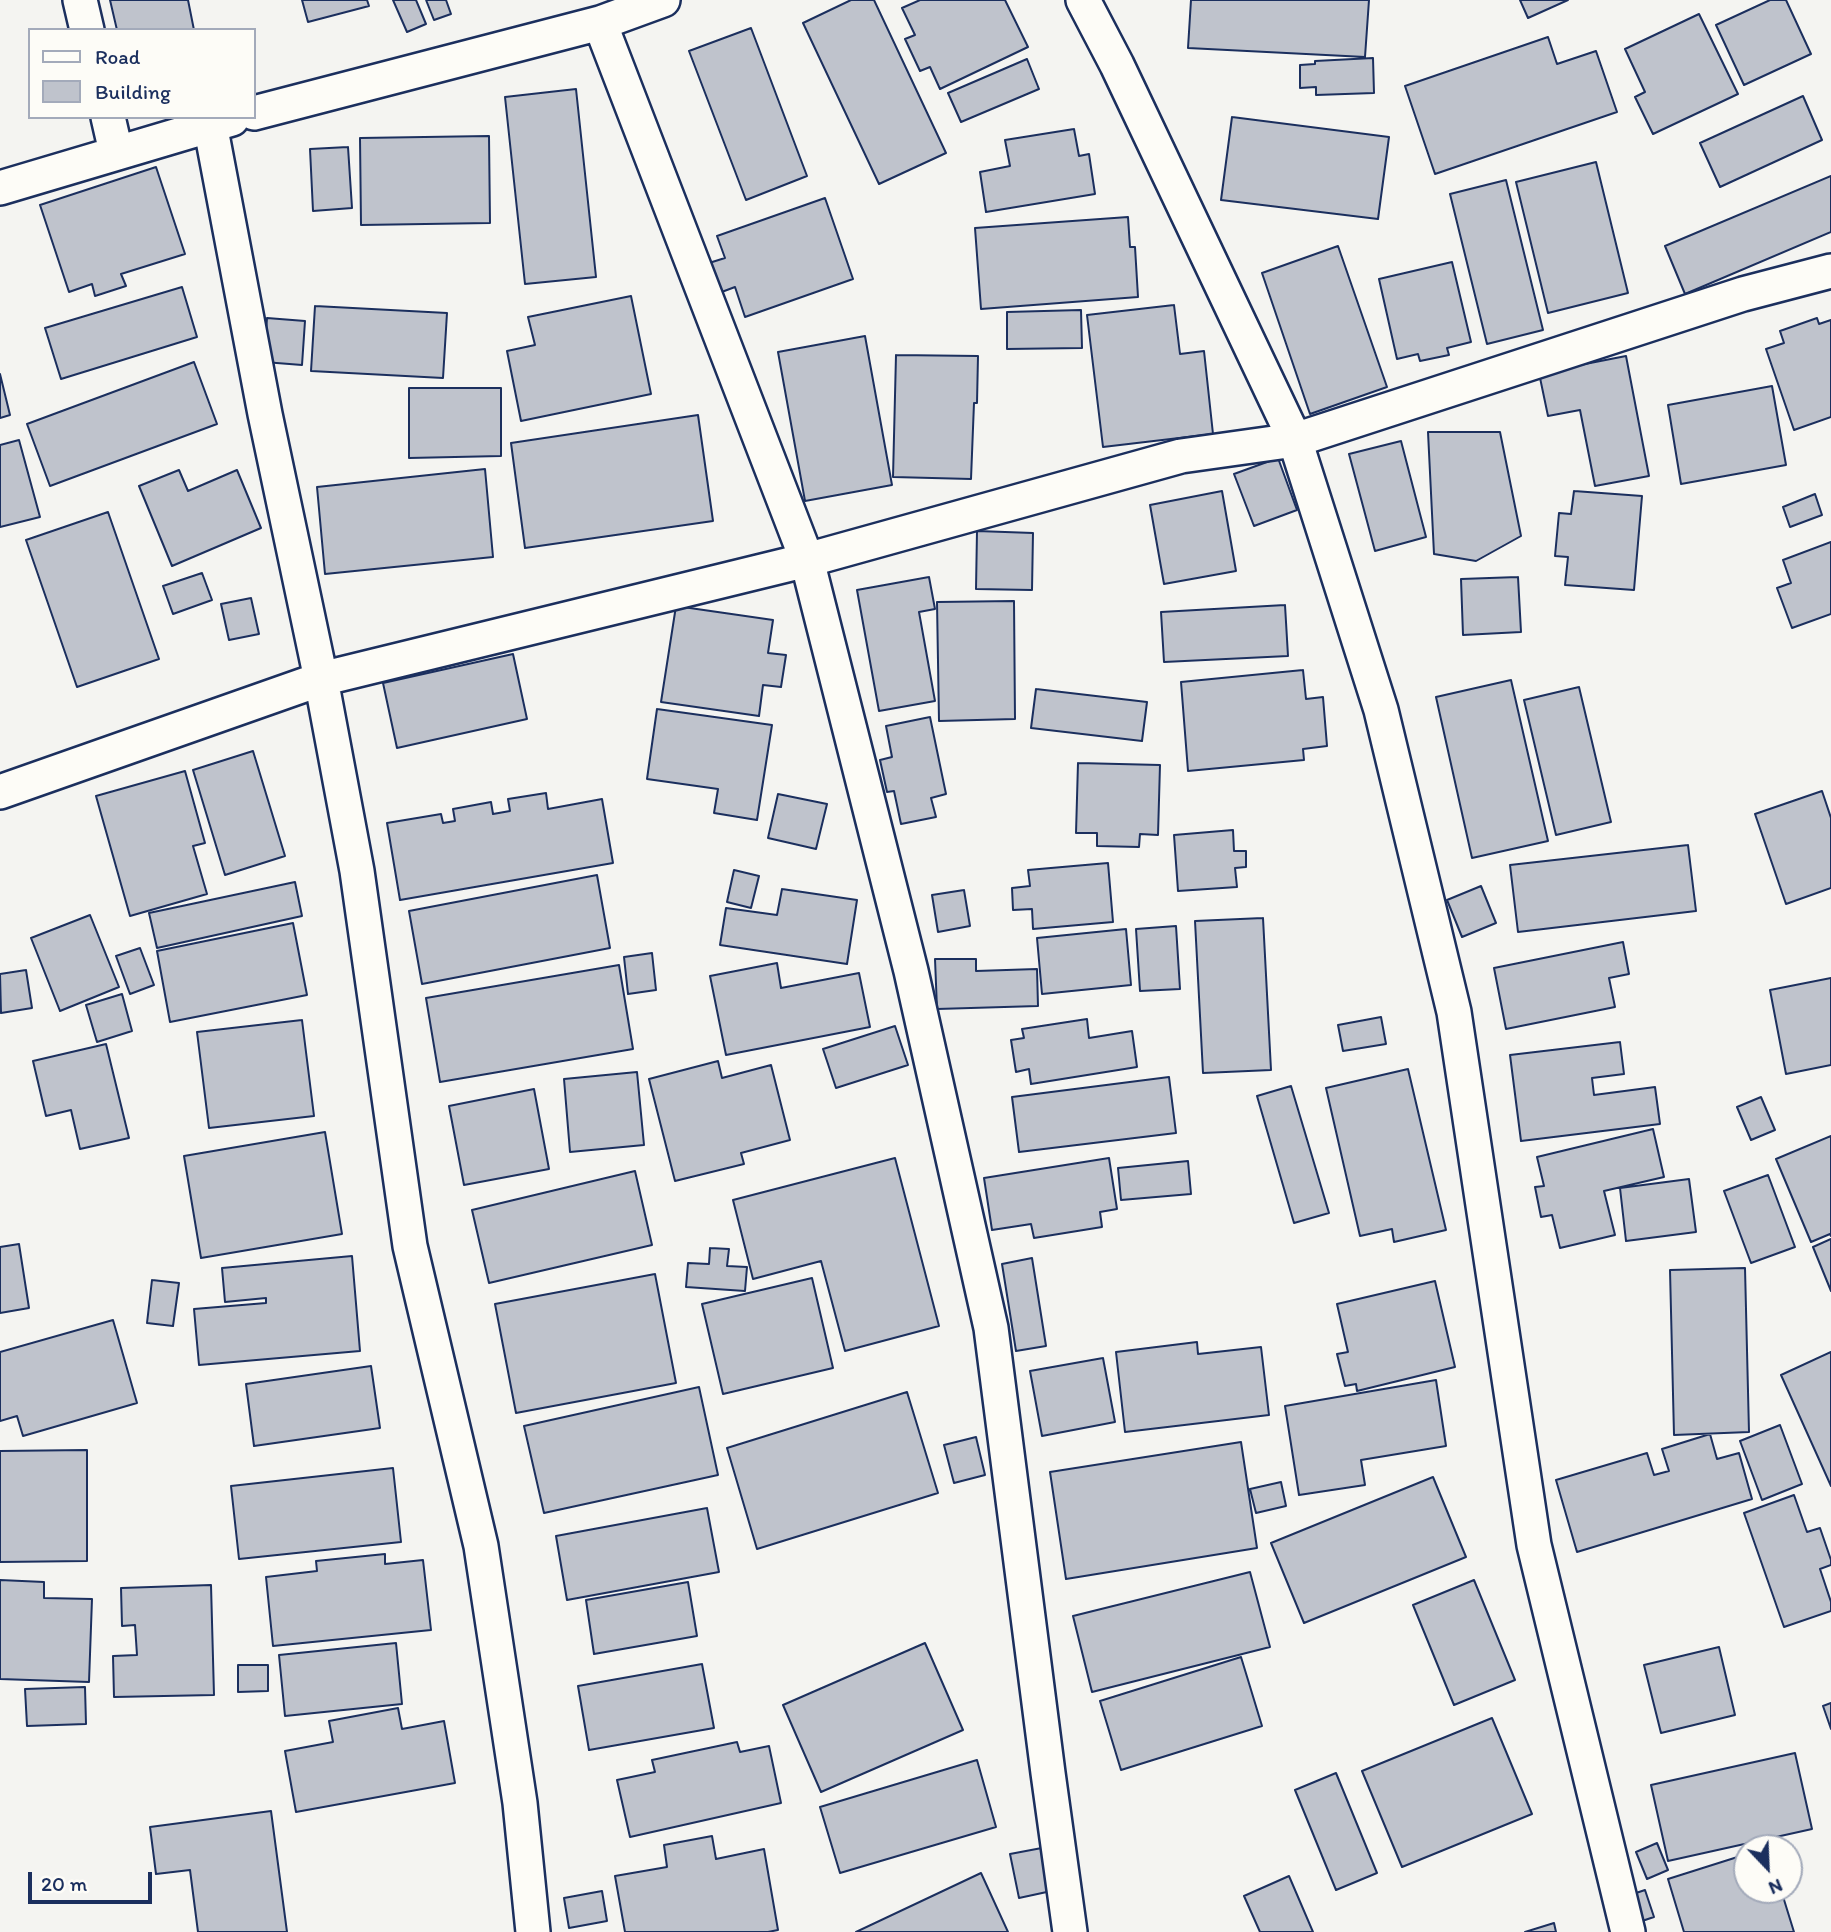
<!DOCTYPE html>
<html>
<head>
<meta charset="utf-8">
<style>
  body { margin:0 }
  #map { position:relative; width:1831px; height:1932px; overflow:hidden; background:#f4f4f1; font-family:Itim,sans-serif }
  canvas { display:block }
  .legend { position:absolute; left:28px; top:28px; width:228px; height:91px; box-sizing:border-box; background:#fdfcf7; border:2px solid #a3aaba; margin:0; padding:9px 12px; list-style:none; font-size:21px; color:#1b2f5e }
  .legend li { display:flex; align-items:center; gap:14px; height:35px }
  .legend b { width:35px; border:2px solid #a3aaba }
  .north { position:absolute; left:1733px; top:1834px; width:70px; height:70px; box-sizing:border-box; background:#fdfcf7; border:2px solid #a3aaba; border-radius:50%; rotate:157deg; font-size:19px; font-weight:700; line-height:28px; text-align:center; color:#1b2f5e }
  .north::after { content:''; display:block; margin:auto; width:24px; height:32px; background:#1b2f5e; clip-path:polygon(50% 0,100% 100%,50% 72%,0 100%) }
  .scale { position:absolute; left:28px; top:1872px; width:124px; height:32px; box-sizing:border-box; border:4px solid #1b2f5e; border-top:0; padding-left:9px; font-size:21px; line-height:24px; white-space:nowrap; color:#1b2f5e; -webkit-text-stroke:5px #fdfcf7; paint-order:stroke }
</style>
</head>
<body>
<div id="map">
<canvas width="1831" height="1932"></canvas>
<ul class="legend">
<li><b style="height:9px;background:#fdfcf7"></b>Road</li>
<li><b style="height:19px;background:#bfc3cc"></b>Building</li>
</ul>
<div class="north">N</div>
<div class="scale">20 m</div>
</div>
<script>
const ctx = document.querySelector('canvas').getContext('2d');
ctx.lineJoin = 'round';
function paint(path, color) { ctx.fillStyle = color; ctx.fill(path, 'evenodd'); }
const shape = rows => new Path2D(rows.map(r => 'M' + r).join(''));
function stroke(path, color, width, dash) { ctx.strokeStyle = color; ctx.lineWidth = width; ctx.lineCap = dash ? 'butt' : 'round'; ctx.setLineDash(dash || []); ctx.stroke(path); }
const building = shape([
  [110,0,188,0,194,30,117,30,110,0],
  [302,0,367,0,369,6,308,22,302,0],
  [393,0,416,0,426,24,407,32,393,0],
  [426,0,446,0,451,14,434,20,426,0],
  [851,0,874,0,946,153,879,184,803,23,851,0],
  [920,0,1005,0,1028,47,940,89,930,67,920,71,905,39,915,35,902,8,920,0],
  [1191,0,1369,0,1365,57,1188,48,1191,0],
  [1520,0,1568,0,1528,18,1520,0],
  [1770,0,1786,0,1811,54,1744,85,1716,25,1770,0],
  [1699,14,1738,94,1653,134,1635,97,1645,92,1625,49,1699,14],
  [751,28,807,176,746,200,689,51,751,28],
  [1548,37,1557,64,1596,51,1617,112,1435,174,1405,86,1548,37],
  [1373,58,1374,93,1316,95,1316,87,1300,88,1300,65,1315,64,1315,61,1373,58],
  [1027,59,1039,89,961,122,948,93,1027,59],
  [576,89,596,277,525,284,505,97,576,89],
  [1803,96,1822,140,1720,187,1700,143,1803,96],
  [1232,117,1389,137,1378,219,1221,200,1232,117],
  [1074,129,1079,156,1089,154,1095,194,986,212,980,172,1010,166,1005,140,1074,129],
  [489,136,490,223,361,225,360,138,489,136],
  [348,147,352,208,313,211,310,149,348,147],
  [1596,162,1628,293,1548,313,1516,182,1596,162],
  [156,167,185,254,121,274,126,286,95,296,92,284,69,292,40,205,156,167],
  [1831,176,1831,232,1685,294,1665,246,1831,176],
  [1506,180,1543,330,1487,344,1450,194,1506,180],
  [825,198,853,279,745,317,735,287,719,293,709,263,725,258,717,236,825,198],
  [1128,217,1130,247,1135,247,1138,297,981,309,975,228,1128,217],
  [1338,246,1387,387,1310,414,1262,273,1338,246],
  [1452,262,1471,342,1447,348,1449,355,1420,361,1418,354,1397,359,1379,279,1452,262],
  [182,287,197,337,61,379,45,328,182,287],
  [631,296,651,394,521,421,507,351,535,345,528,317,631,296],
  [1174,305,1180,354,1204,351,1213,434,1103,447,1087,315,1174,305],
  [315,306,447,313,443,378,311,371,315,306],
  [1081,310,1082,348,1007,349,1007,312,1081,310],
  [267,318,305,321,302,365,264,362,267,318],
  [1817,318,1819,324,1831,320,1831,417,1794,430,1766,349,1784,343,1780,331,1817,318],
  [865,336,892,485,805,501,778,352,865,336],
  [896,355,978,356,977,403,974,403,971,479,893,477,896,355],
  [1626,356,1649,476,1595,486,1580,410,1548,416,1539,373,1626,356],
  [194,362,217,424,50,486,27,424,194,362],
  [0,374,10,415,0,418,0,374],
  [1772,386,1786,465,1681,484,1668,405,1772,386],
  [409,388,501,388,501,456,409,458,409,388],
  [698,415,713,521,525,548,511,443,698,415],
  [1428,432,1500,432,1521,536,1476,561,1434,554,1428,432],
  [19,440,40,517,0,527,0,445,19,440],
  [1401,441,1426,537,1375,551,1349,454,1401,441],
  [1278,458,1297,510,1254,526,1234,474,1278,458],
  [485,469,493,557,325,574,317,487,485,469],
  [179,470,188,491,237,470,261,528,172,566,139,486,179,470],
  [1222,491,1236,571,1164,584,1150,505,1222,491],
  [1574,491,1642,496,1634,590,1565,585,1568,557,1555,556,1559,513,1571,514,1574,491],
  [1815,494,1822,515,1790,527,1783,507,1815,494],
  [108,512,159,659,77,687,26,540,108,512],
  [977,531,1033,533,1032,590,976,589,977,531],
  [1831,542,1831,614,1792,628,1777,588,1791,583,1783,560,1831,542],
  [202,573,212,600,173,614,163,586,202,573],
  [929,577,935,609,919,612,935,701,879,711,857,590,929,577],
  [1518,577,1521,632,1463,635,1461,579,1518,577],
  [251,598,259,634,229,640,221,604,251,598],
  [1014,601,1015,719,939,721,937,602,1014,601],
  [1285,605,1288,656,1164,662,1161,612,1285,605],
  [676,606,773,620,768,653,786,655,781,687,763,685,759,716,661,702,676,606],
  [513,654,527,719,397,748,383,683,513,654],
  [1303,670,1306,699,1323,697,1327,746,1303,749,1304,760,1188,771,1181,682,1303,670],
  [1511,680,1548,841,1472,858,1436,697,1511,680],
  [1579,687,1611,822,1556,835,1524,700,1579,687],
  [1036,689,1147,702,1142,741,1031,728,1036,689],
  [657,709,772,725,757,820,714,813,718,789,647,779,657,709],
  [930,717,946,794,931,798,936,817,901,824,894,791,887,792,880,760,892,757,886,726,930,717],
  [253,751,285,856,225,875,193,770,253,751],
  [1078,763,1160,765,1158,835,1140,834,1139,847,1097,846,1097,833,1076,833,1078,763],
  [185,771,205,843,193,846,207,894,130,916,96,796,185,771],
  [1822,791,1831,818,1831,888,1786,904,1755,814,1822,791],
  [546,793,548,809,602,799,613,863,400,900,387,823,441,814,443,823,455,821,453,809,491,802,493,814,510,811,508,799,546,793],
  [778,794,827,804,816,849,768,838,778,794],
  [1233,830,1234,851,1246,851,1246,867,1235,868,1237,887,1178,891,1174,835,1233,830],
  [1688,845,1696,911,1518,932,1510,865,1688,845],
  [1108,863,1113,922,1033,929,1032,909,1013,910,1012,888,1030,886,1028,870,1108,863],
  [734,870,759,876,751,908,727,902,734,870],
  [597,875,610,948,422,984,409,911,597,875],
  [295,882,302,916,157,948,149,913,295,882],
  [1481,886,1496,923,1462,937,1447,900,1481,886],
  [782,889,857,900,847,964,720,945,726,908,777,915,782,889],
  [964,890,970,926,938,932,932,895,964,890],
  [90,915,119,987,60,1011,31,938,90,915],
  [1263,918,1271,1070,1203,1073,1195,921,1263,918],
  [293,923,307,995,170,1022,157,951,293,923],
  [1176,926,1180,989,1140,991,1136,929,1176,926],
  [1126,929,1131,985,1042,994,1037,938,1126,929],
  [1623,942,1629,974,1609,978,1615,1007,1506,1029,1494,968,1623,942],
  [140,948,154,985,130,994,116,956,140,948],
  [652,953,656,990,628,994,624,957,652,953],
  [935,959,976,959,976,971,1037,969,1038,1006,937,1009,935,959],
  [777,963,781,988,859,973,870,1027,726,1055,710,976,777,963],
  [619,965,633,1049,440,1082,426,998,619,965],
  [26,970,32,1008,1,1013,0,974,26,970],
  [1831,978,1831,1065,1786,1074,1770,990,1831,978],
  [122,994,132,1031,97,1042,86,1005,122,994],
  [1381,1017,1386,1044,1343,1051,1338,1025,1381,1017],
  [1087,1019,1089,1038,1132,1031,1137,1067,1031,1084,1029,1069,1016,1072,1011,1040,1024,1038,1022,1029,1087,1019],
  [302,1020,314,1116,209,1128,197,1032,302,1020],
  [895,1026,908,1065,836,1088,823,1049,895,1026],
  [1620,1042,1624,1074,1592,1078,1594,1095,1655,1087,1660,1124,1521,1141,1510,1055,1620,1042],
  [106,1044,129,1138,80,1149,71,1110,46,1116,33,1061,106,1044],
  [718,1061,722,1078,771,1065,790,1140,741,1153,744,1164,675,1181,649,1079,718,1061],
  [1408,1069,1446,1230,1394,1242,1392,1229,1360,1236,1326,1088,1408,1069],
  [637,1072,644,1145,570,1152,564,1079,637,1072],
  [1169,1077,1176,1133,1019,1152,1012,1097,1169,1077],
  [1291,1086,1329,1213,1294,1223,1257,1096,1291,1086],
  [534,1089,549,1169,464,1185,449,1106,534,1089],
  [1761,1097,1775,1130,1751,1140,1737,1107,1761,1097],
  [1653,1129,1664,1177,1604,1191,1615,1235,1560,1248,1552,1215,1541,1217,1535,1187,1544,1186,1537,1157,1653,1129],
  [325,1132,342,1234,201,1258,184,1156,325,1132],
  [1831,1136,1831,1236,1830,1234,1811,1242,1776,1159,1831,1136],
  [895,1158,939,1326,845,1351,821,1261,753,1279,733,1200,895,1158],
  [1109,1158,1117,1209,1100,1212,1102,1227,1034,1238,1031,1224,992,1230,984,1178,1109,1158],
  [1188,1161,1191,1194,1121,1200,1118,1168,1188,1161],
  [635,1171,652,1245,489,1283,472,1210,635,1171],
  [1768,1175,1795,1247,1751,1263,1724,1191,1768,1175],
  [1689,1179,1696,1232,1626,1241,1620,1188,1689,1179],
  [1831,1239,1831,1291,1813,1247,1831,1239],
  [19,1244,29,1308,0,1313,0,1247,19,1244],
  [710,1248,729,1249,727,1266,747,1267,745,1291,686,1287,688,1263,709,1264,710,1248],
  [352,1256,360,1351,199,1365,194,1309,266,1303,266,1298,225,1302,222,1268,352,1256],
  [1032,1258,1046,1346,1016,1351,1002,1264,1032,1258],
  [1745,1268,1749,1432,1674,1435,1670,1270,1745,1268],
  [655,1274,676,1383,516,1413,495,1304,655,1274],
  [812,1278,833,1368,723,1394,702,1304,812,1278],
  [152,1280,179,1283,173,1326,147,1323,152,1280],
  [1435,1281,1455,1367,1357,1391,1356,1384,1345,1386,1337,1354,1348,1352,1337,1304,1435,1281],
  [113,1320,137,1403,23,1436,17,1416,0,1421,0,1352,113,1320],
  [1197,1342,1198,1354,1261,1347,1269,1415,1125,1432,1116,1352,1197,1342],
  [1831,1352,1831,1486,1781,1375,1831,1352],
  [1103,1358,1115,1422,1042,1436,1030,1371,1103,1358],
  [371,1366,380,1428,254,1446,246,1384,371,1366],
  [1436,1380,1446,1446,1361,1460,1365,1485,1299,1495,1285,1406,1436,1380],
  [699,1387,718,1475,544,1513,524,1426,699,1387],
  [907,1392,938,1493,757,1549,727,1448,907,1392],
  [1780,1425,1802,1484,1762,1500,1740,1441,1780,1425],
  [1710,1434,1717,1459,1739,1453,1752,1499,1577,1552,1556,1480,1647,1453,1654,1475,1669,1471,1662,1449,1710,1434],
  [976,1437,985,1475,954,1483,944,1445,976,1437],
  [1241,1442,1257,1548,1066,1579,1050,1472,1241,1442],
  [87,1450,87,1561,0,1562,0,1451,87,1450],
  [393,1468,401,1542,239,1559,231,1486,393,1468],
  [1433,1477,1466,1557,1304,1623,1271,1543,1433,1477],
  [1281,1482,1286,1506,1256,1513,1250,1489,1281,1482],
  [1794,1495,1807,1532,1820,1528,1831,1560,1831,1565,1820,1569,1831,1602,1831,1611,1784,1627,1744,1513,1794,1495],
  [707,1508,719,1572,567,1600,556,1536,707,1508],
  [385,1554,385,1564,423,1560,431,1630,273,1646,266,1577,317,1571,316,1561,385,1554],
  [1250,1572,1270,1647,1092,1692,1073,1616,1250,1572],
  [0,1580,44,1582,44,1598,92,1599,89,1682,0,1679,0,1580],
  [1474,1580,1515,1680,1454,1705,1413,1605,1474,1580],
  [688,1582,697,1636,594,1654,586,1600,688,1582],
  [211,1585,214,1695,114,1697,113,1656,137,1655,135,1625,122,1626,121,1588,211,1585],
  [396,1643,402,1704,285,1716,279,1655,396,1643],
  [925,1643,963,1730,821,1792,783,1705,925,1643],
  [1719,1647,1735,1715,1661,1733,1644,1665,1719,1647],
  [1241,1657,1262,1726,1121,1770,1100,1701,1241,1657],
  [702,1664,714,1728,589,1750,578,1686,702,1664],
  [238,1665,268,1665,268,1691,238,1692,238,1665],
  [85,1687,86,1724,27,1726,25,1689,85,1687],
  [1831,1703,1831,1729,1823,1706,1831,1703],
  [398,1708,402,1729,444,1721,455,1783,296,1812,285,1751,333,1742,329,1721,398,1708],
  [1492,1718,1532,1814,1402,1867,1362,1771,1492,1718],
  [737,1742,740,1752,769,1746,781,1803,630,1837,617,1780,655,1772,652,1760,737,1742],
  [1795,1753,1812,1829,1668,1861,1651,1785,1795,1753],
  [977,1760,996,1827,840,1873,820,1807,977,1760],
  [1336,1773,1377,1873,1336,1890,1295,1790,1336,1773],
  [271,1811,287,1932,198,1932,190,1870,156,1874,150,1827,271,1811],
  [712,1836,716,1859,764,1849,778,1930,768,1932,625,1932,615,1876,667,1867,664,1845,712,1836],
  [1657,1843,1668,1870,1647,1879,1636,1852,1657,1843],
  [1047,1847,1056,1890,1019,1898,1010,1854,1047,1847],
  [1747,1854,1747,1890,1781,1890,1794,1932,1684,1932,1668,1879,1747,1854],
  [981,1873,1008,1932,856,1932,981,1873],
  [1289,1876,1313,1932,1260,1932,1244,1896,1289,1876],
  [1645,1890,1654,1917,1636,1923,1627,1896,1645,1890],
  [602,1891,607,1921,569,1928,564,1898,602,1891],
  [1554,1923,1556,1932,1525,1932,1554,1923]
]);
paint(building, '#bfc3cc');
stroke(building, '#1b2f5e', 2);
const minor = shape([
  [80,0,87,30],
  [1083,0,1117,65,1295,440,1381,710,1454,1012,1534,1545,1628,1932],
  [600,23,807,560,911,971,991,1328,1048,1773,1070,1932],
  [254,113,600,23,663,0],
  [108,117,116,152],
  [210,124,265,414,321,679,357,871,410,1246,481,1546,520,1803,533,1932],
  [0,188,232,119],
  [0,792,321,679,807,560,1181,456,1295,440,1743,294,1831,271]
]);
stroke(minor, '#1b2f5e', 38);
stroke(minor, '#fdfcf7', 33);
</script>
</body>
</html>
